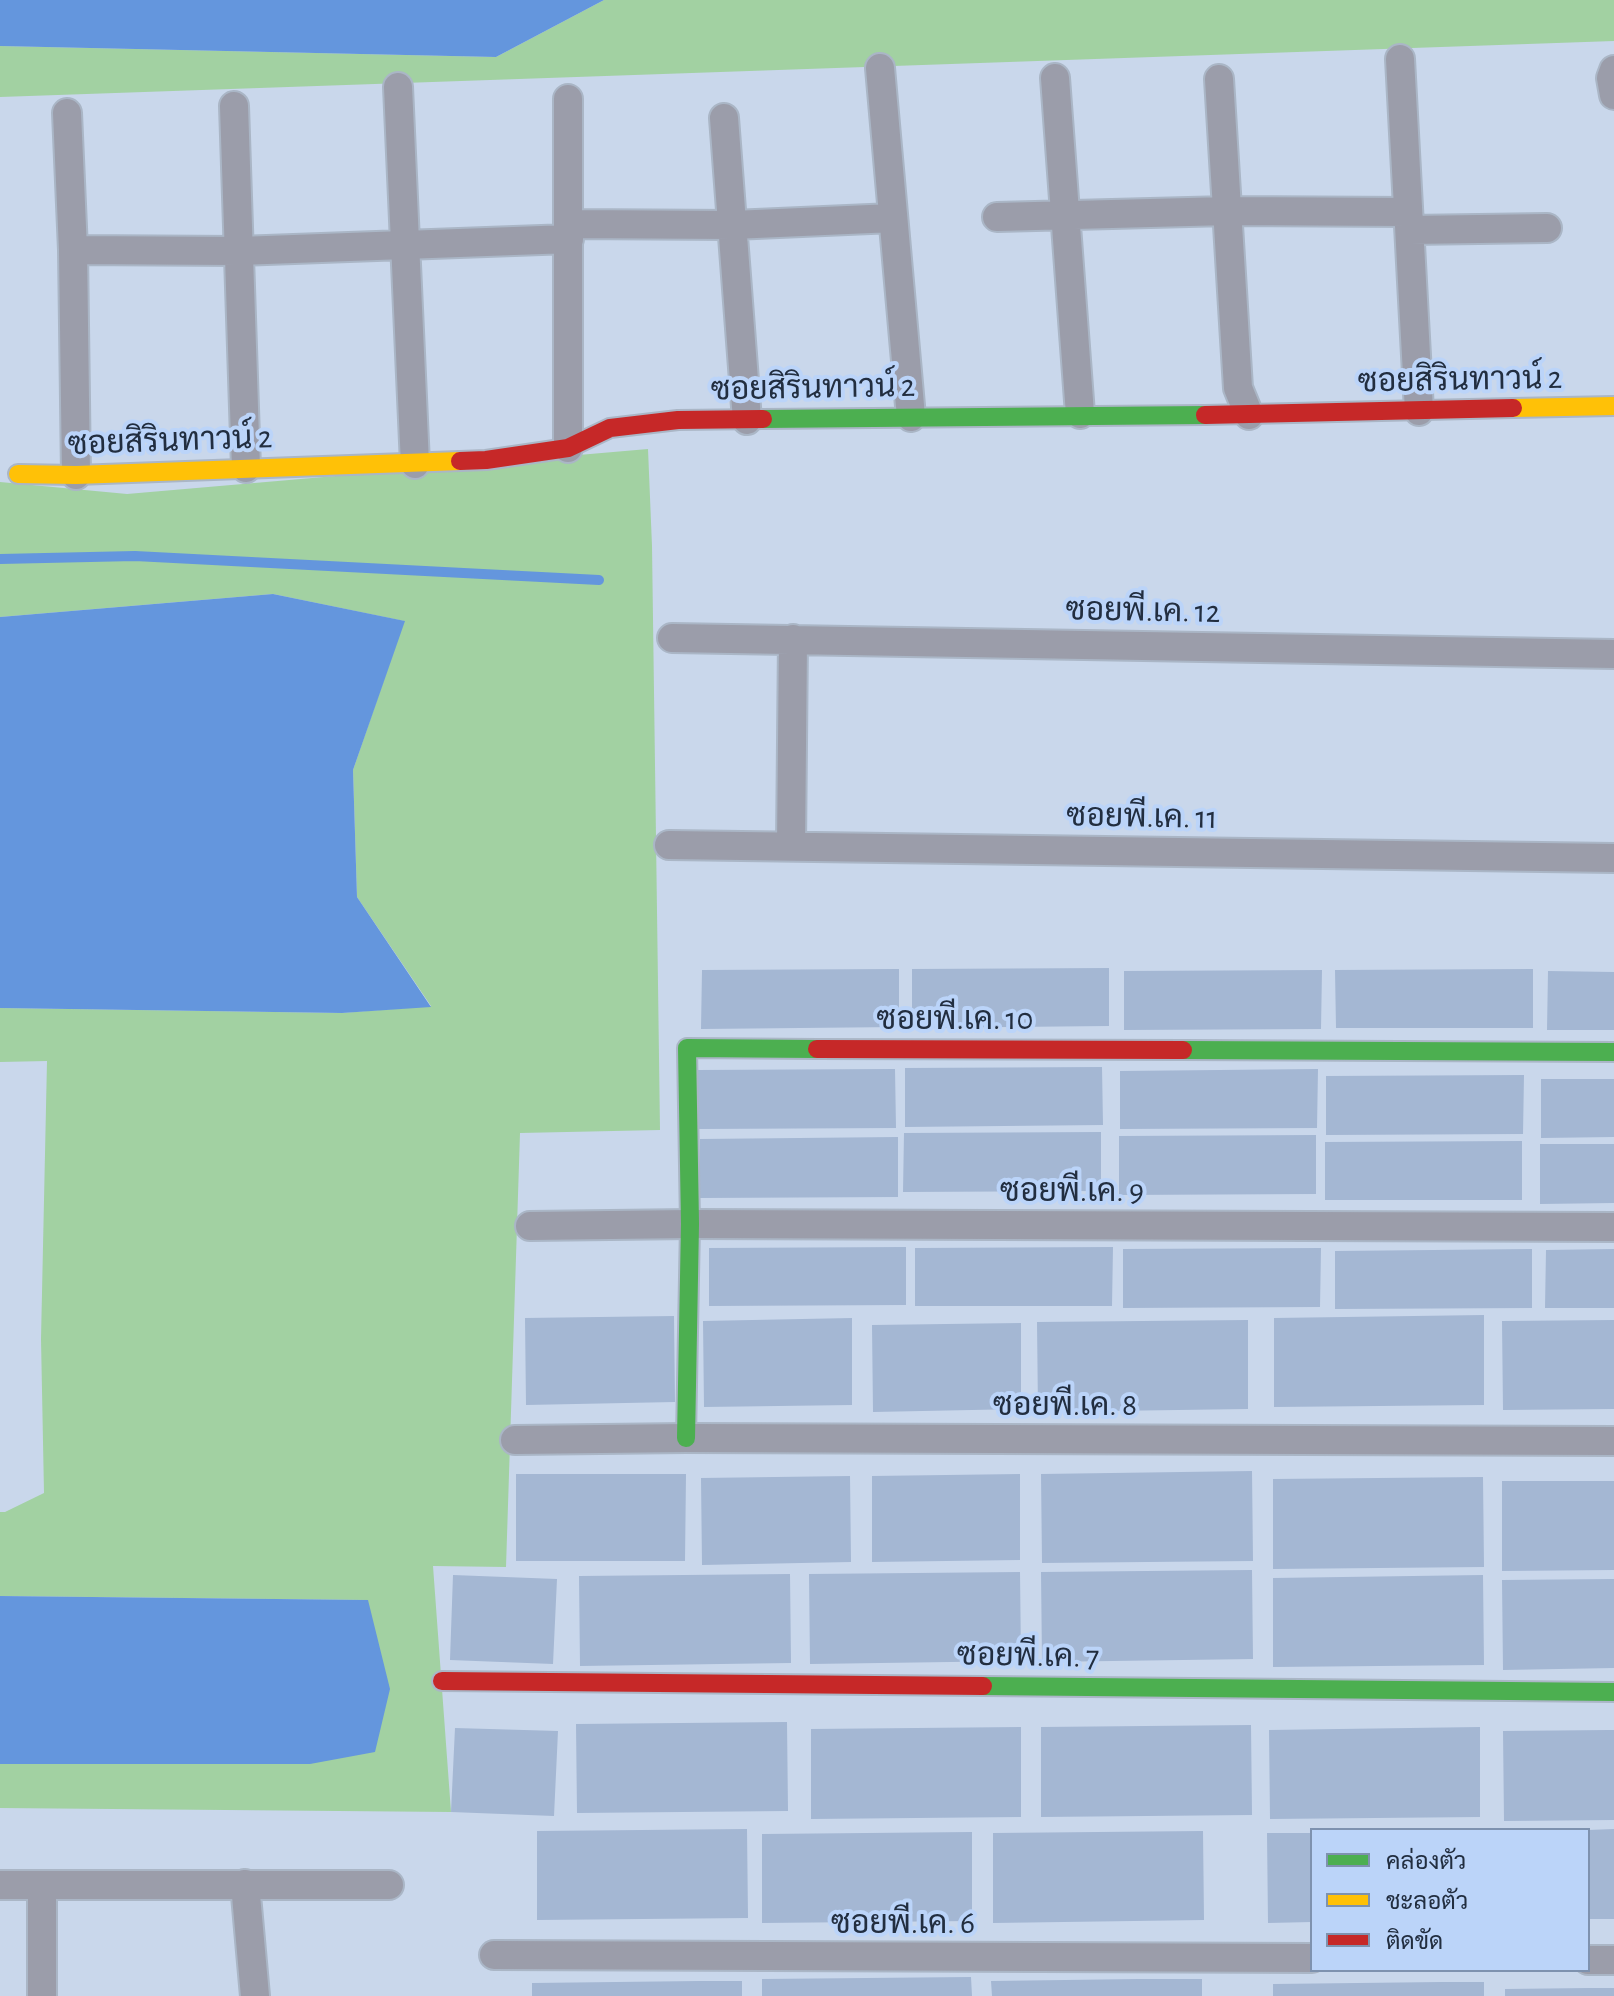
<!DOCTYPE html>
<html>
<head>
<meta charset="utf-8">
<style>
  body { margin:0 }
  #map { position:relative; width:1614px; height:1996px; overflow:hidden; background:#c9d7eb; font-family:"Alegreya Sans",Sarabun,sans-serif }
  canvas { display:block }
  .legend { position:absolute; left:1310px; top:1828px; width:280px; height:144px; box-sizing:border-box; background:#bbd4f9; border:2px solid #7e92af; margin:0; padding:10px 14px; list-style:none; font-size:24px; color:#222e40 }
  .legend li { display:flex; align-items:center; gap:16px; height:40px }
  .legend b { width:40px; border:2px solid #7e92af }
</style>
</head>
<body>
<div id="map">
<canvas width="1614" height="1996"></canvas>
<ul class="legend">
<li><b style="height:10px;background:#4caf50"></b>คล่องตัว</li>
<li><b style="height:10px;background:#ffc107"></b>ชะลอตัว</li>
<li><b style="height:10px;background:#c62828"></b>ติดขัด</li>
</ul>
</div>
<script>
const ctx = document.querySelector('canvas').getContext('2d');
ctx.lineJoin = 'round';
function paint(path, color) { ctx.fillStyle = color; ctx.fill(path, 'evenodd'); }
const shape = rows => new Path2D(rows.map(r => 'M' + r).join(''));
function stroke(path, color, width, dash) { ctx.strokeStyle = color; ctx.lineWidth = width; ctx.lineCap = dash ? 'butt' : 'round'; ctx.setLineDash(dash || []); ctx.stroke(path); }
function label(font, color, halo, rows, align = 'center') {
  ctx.font = font + ' "Alegreya Sans",Sarabun,sans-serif'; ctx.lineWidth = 8; ctx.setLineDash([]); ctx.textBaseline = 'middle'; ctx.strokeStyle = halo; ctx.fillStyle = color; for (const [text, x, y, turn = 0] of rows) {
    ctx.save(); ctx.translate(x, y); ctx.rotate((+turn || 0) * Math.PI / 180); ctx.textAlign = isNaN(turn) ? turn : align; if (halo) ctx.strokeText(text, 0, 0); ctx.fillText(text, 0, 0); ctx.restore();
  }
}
paint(shape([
  [604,0,1614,0,1614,41,0,97,0,46,496,57],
  [648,449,652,546,660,1130,520,1133,506,1567,433,1566,451,1812,0,1808,0,1764,309,1764,367,1600,0,1596,0,1512,5,1512,44,1493,41,1339,47,1061,0,1062,0,1008,342,1013,431,1006,357,897,353,770,404,621,273,594,0,617,0,482,127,494]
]), '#a2d1a2');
paint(shape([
  [0,0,604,0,496,57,0,46],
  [273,594,405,621,353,770,357,897,431,1007,342,1013,0,1008,0,617],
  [0,1596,368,1600,390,1689,375,1752,310,1764,0,1764]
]), '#6496dd');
stroke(shape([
  [0,559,135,556,599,580]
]), '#6496dd', 10);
paint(shape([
  [1109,968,1109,1026,912,1028,912,969],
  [899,969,899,1027,701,1029,702,970],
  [1533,969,1533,1028,1336,1028,1335,970],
  [1322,970,1321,1029,1124,1030,1124,971],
  [1548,971,1614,972,1614,1030,1547,1030],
  [1102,1067,1103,1125,905,1127,905,1068],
  [895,1069,896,1128,698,1129,698,1070],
  [1318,1069,1317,1128,1120,1129,1120,1071],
  [1524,1075,1523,1134,1326,1135,1326,1076],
  [1541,1079,1614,1079,1614,1137,1541,1138],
  [1101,1132,1101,1191,903,1192,904,1133],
  [1316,1135,1316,1194,1119,1195,1119,1136],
  [898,1137,898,1197,700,1198,700,1139],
  [1522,1141,1522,1200,1325,1200,1325,1142],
  [1540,1144,1614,1144,1614,1203,1540,1204],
  [906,1247,906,1305,709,1306,709,1248],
  [1113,1247,1112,1306,915,1306,915,1248],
  [1321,1248,1320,1307,1123,1308,1123,1249],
  [1532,1249,1532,1308,1335,1309,1335,1251],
  [1614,1249,1614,1308,1545,1308,1546,1250],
  [1484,1315,1484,1405,1274,1407,1274,1318],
  [674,1316,675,1402,526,1405,525,1318],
  [852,1318,852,1405,704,1407,703,1321],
  [1248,1320,1248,1409,1038,1412,1037,1322],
  [1614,1320,1614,1409,1503,1410,1502,1321],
  [1021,1323,1021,1409,873,1412,872,1325],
  [1252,1471,1253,1561,1042,1563,1041,1474],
  [516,1474,686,1474,685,1561,516,1561],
  [1020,1474,1020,1560,872,1562,872,1476],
  [850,1476,851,1562,702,1565,701,1478],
  [1483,1477,1484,1567,1273,1569,1273,1479],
  [1502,1481,1614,1481,1614,1570,1502,1571],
  [1252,1570,1253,1659,1042,1662,1041,1572],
  [1020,1572,1021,1661,810,1664,809,1574],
  [790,1574,791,1663,580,1666,579,1576],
  [453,1575,557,1579,553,1664,450,1660],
  [1483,1575,1484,1665,1273,1667,1273,1578],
  [1614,1579,1614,1668,1503,1670,1502,1580],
  [787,1722,788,1811,577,1813,576,1724],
  [1251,1725,1252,1815,1041,1817,1041,1727],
  [1021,1727,1021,1817,811,1819,811,1729],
  [1480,1727,1480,1817,1270,1819,1269,1730],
  [455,1728,558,1731,554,1816,451,1812],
  [1609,1730,1614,1730,1614,1820,1504,1821,1503,1731],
  [747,1829,748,1918,537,1920,537,1831],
  [1614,1829,1614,1919,1588,1919,1588,1830],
  [1203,1831,1204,1920,993,1923,993,1833],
  [972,1832,972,1921,762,1923,762,1834],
  [1267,1833,1312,1833,1312,1922,1268,1923],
  [971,1977,972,1996,762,1996,762,1979],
  [1139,1979,1202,1979,1202,1996,992,1996,991,1981],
  [700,1981,742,1981,742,1996,532,1996,532,1983],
  [1442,1982,1484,1982,1484,1996,1273,1996,1273,1984],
  [1589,1988,1614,1988,1614,1996,1505,1996,1505,1989]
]), '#a4b7d3');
const street = shape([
  [1400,59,1419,411],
  [880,68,911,417],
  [1614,70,1611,78,1614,95],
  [1055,78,1080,414],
  [1219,79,1238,388,1249,415],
  [398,87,415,464],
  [234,106,246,468],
  [67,113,73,250,76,475],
  [724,118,747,420],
  [997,217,1227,211,1408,212],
  [570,224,733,225,893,218],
  [1410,230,1547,228],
  [73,250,239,251,569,239],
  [568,448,568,99],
  [672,638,1614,654],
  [669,845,1614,858],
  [791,846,793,639],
  [530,1226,690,1224,1614,1227],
  [515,1440,686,1438,1614,1441],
  [245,1884,255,1996],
  [0,1885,389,1885],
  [42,1885,42,1996],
  [494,1955,1312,1958],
  [1588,1960,1614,1960]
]);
const fast = shape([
  [763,419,1205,415],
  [1183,1050,1614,1052],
  [686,1438,690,1224,687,1048,817,1049],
  [983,1686,1614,1692]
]);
const slow = shape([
  [1513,408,1614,406],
  [18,474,76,475,460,461]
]);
const jam = shape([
  [1205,415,1513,408],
  [460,461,486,460,568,448,610,428,678,420,763,419],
  [817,1049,1183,1050],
  [442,1681,983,1686]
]);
stroke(street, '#aab6c6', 32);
stroke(fast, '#aab6c6', 22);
stroke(slow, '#aab6c6', 22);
stroke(jam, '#aab6c6', 22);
stroke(street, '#9b9daa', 28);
stroke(fast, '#4caf50', 18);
stroke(slow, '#ffc107', 18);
stroke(jam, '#c62828', 18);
label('32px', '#222e40', '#bbd4f9', [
  ["ซอยสิรินทาวน์ 2",1460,380,-1],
  ["ซอยสิรินทาวน์ 2",813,388,-1],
  ["ซอยสิรินทาวน์ 2",170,441,-2],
  ["ซอยพี.เค. 12",1143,611,1],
  ["ซอยพี.เค. 11",1142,817,1],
  ["ซอยพี.เค. 10",955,1019],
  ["ซอยพี.เค. 9",1072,1191],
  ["ซอยพี.เค. 8",1065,1405],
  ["ซอยพี.เค. 7",1028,1656,1],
  ["ซอยพี.เค. 6",903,1923]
]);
</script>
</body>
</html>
